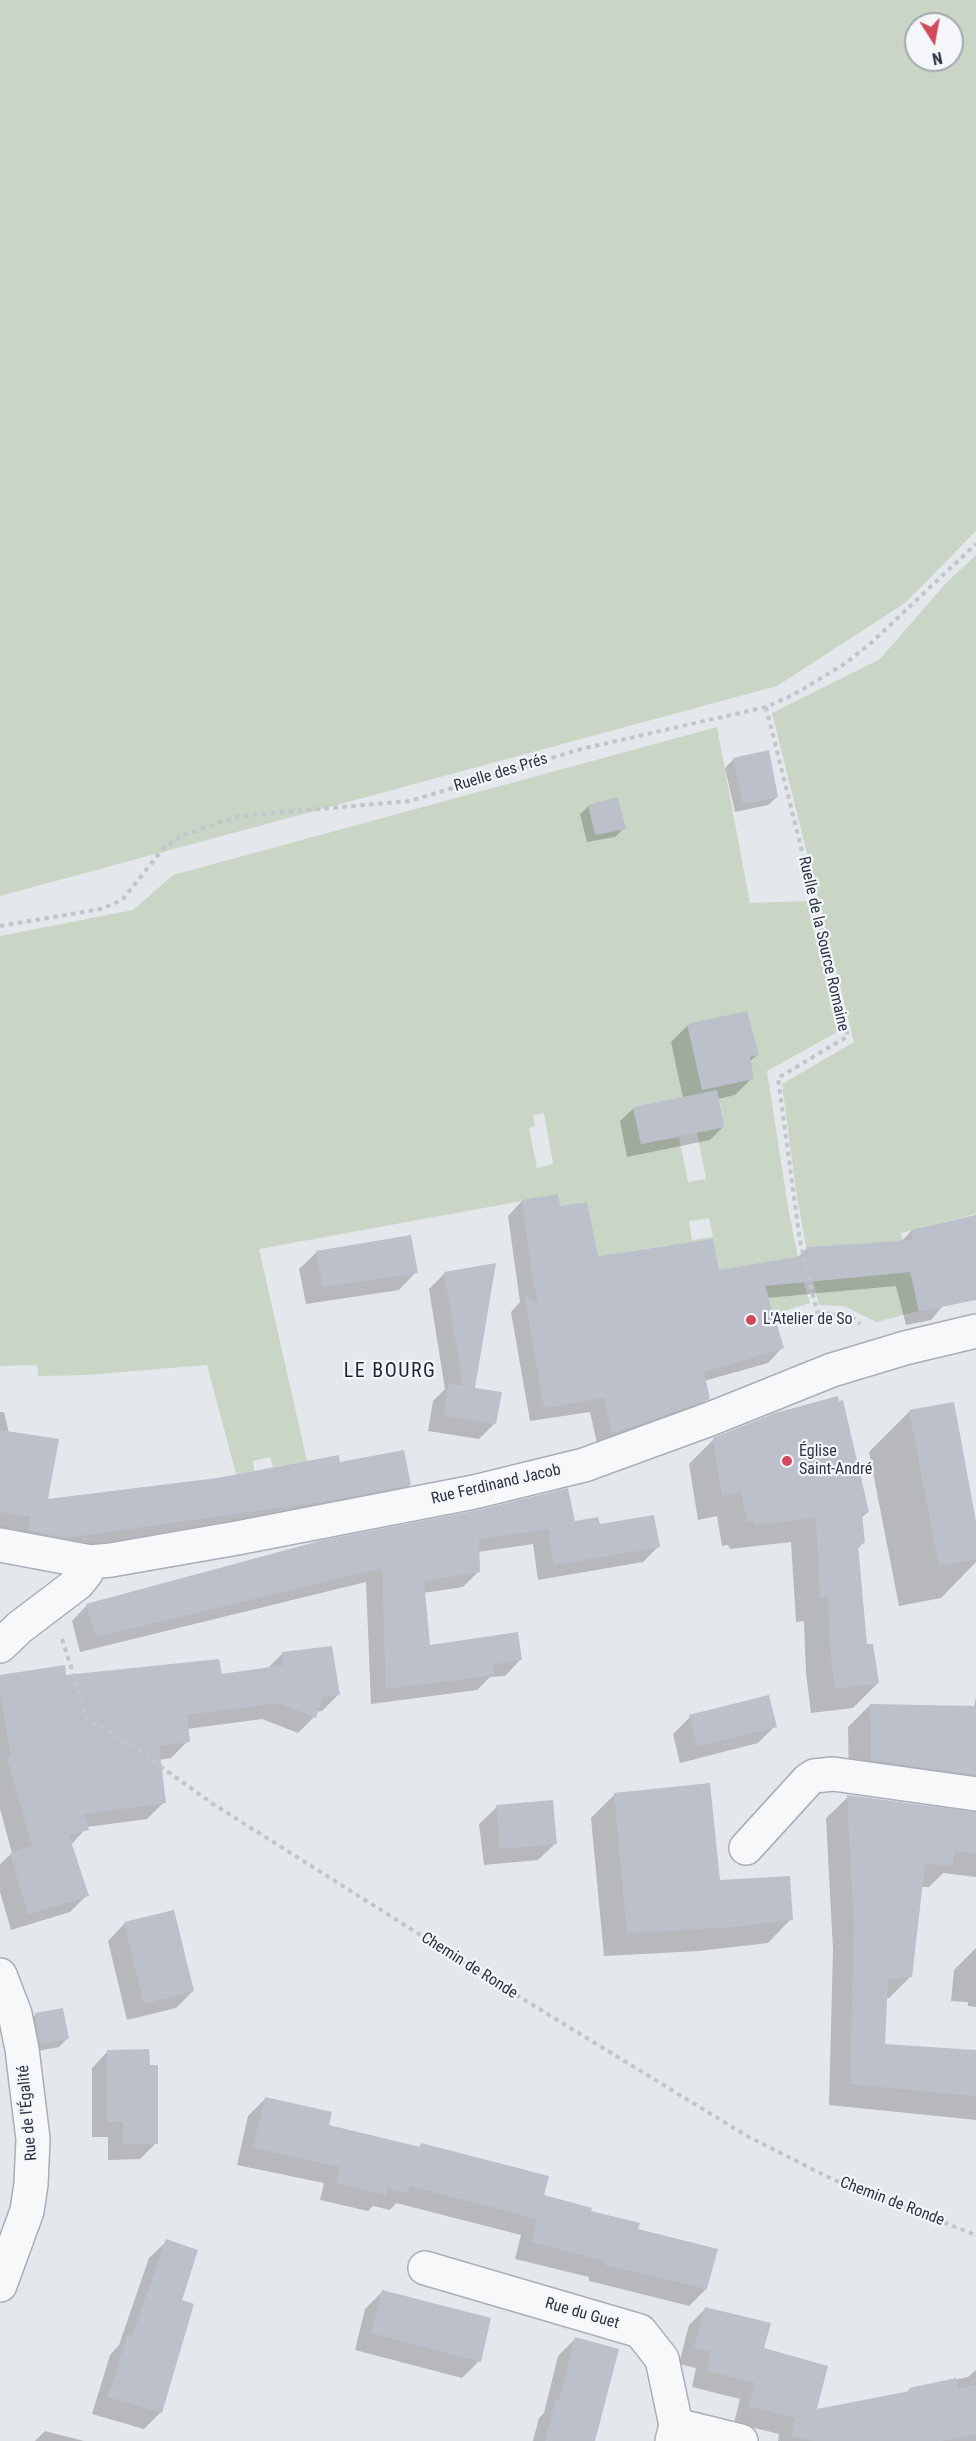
<!DOCTYPE html>
<html>
<head>
<meta charset="utf-8">
<style>
  body { margin:0 }
  #map { position:relative; width:976px; height:2441px; overflow:hidden; background:#e4e7ec; font-family:"Roboto Condensed",sans-serif }
  canvas { display:block }
  .north { position:absolute; left:904px; top:12px; width:60px; height:60px; box-sizing:border-box; background:#f4f6f9; border:2px solid #a4a8b1; border-radius:50%; rotate:169deg; font-size:16px; font-weight:700; line-height:24px; text-align:center; color:#2b3445 }
  .north::after { content:''; display:block; margin:auto; width:21px; height:27px; background:#d1495b; clip-path:polygon(50% 0,100% 100%,50% 72%,0 100%) }
</style>
</head>
<body>
<div id="map">
<canvas width="976" height="2441"></canvas>
<div class="north">N</div>
</div>
<script>
const ctx = document.querySelector('canvas').getContext('2d');
ctx.lineJoin = 'round';
function paint(path, color) { ctx.fillStyle = color; ctx.fill(path, 'evenodd'); }
const shape = rows => new Path2D(rows.map(r => 'M' + r).join(''));
function stroke(path, color, width, dash) { ctx.strokeStyle = color; ctx.lineWidth = width; ctx.lineCap = dash ? 'butt' : 'round'; ctx.setLineDash(dash || []); ctx.stroke(path); }
function label(font, color, halo, rows, align = 'center') {
  ctx.font = font + ' "Roboto Condensed",sans-serif'; ctx.lineWidth = 4.5; ctx.setLineDash([]); ctx.textBaseline = 'middle'; ctx.strokeStyle = halo; ctx.fillStyle = color; for (const [text, x, y, turn = 0] of rows) {
    ctx.save(); ctx.translate(x, y); ctx.rotate((+turn || 0) * Math.PI / 180); ctx.textAlign = isNaN(turn) ? turn : align; if (halo) ctx.strokeText(text, 0, 0); ctx.fillText(text, 0, 0); ctx.restore();
  }
}
paint(shape([
  [0,0,976,0,976,531,905,603,777,686,0,896],
  [916,24,952,24,952,60,916,60],
  [976,555,976,1214,901,1233,919,1311,876,1322,844,1306,819,1305,813,1281,867,1243,806,1247,796,1190,782,1084,854,1042,772,713,880,659,947,582],
  [717,727,750,903,807,901,839,1031,767,1071,788,1207,801,1273,810,1303,774,1314,767,1292,762,1292,721,1270,676,1277,670,1245,565,1261,555,1195,259,1249,307,1461,273,1467,270,1457,253,1461,254,1471,236,1474,207,1365,87,1375,38,1376,37,1365,0,1366,0,936,133,910,173,875],
  [689,1096,691,1107,720,1101,725,1127,697,1133,706,1179,688,1182,679,1137,641,1144,633,1107],
  [544,1113,553,1164,537,1168,529,1128,535,1126,533,1115],
  [709,1218,713,1237,692,1240,689,1221]
]), '#c9d6c5');
paint(shape([
  [734,759,777,797,768,805,735,812,725,768],
  [589,806,624,828,615,837,587,842,580,814],
  [688,1025,757,1055,749,1062,752,1078,735,1095,718,1099,723,1127,710,1140,627,1157,620,1121,634,1108,683,1098,671,1042],
  [522,1201,559,1207,596,1258,717,1272,797,1258,807,1248,901,1242,911,1231,976,1215,976,1267,931,1320,906,1325,896,1286,767,1298,782,1348,768,1363,704,1381,708,1398,693,1413,598,1448,590,1412,530,1421,511,1312,520,1302,508,1216],
  [317,1252,416,1272,399,1290,306,1304,299,1269],
  [445,1273,473,1389,495,1423,479,1439,428,1431,433,1401,445,1389,429,1289],
  [953,1403,976,1530,976,1562,941,1598,899,1606,869,1452,909,1412],
  [0,1412,4,1412,9,1433,46,1501,339,1463,409,1485,393,1501,48,1553,0,1530],
  [714,1439,868,1512,861,1518,863,1543,857,1549,866,1646,878,1683,853,1708,811,1713,806,1673,804,1621,796,1622,791,1542,730,1549,728,1545,722,1546,717,1516,698,1520,689,1464],
  [574,1522,598,1526,659,1546,643,1562,538,1580,533,1544,478,1552,479,1571,463,1587,423,1593,428,1646,520,1660,505,1676,490,1677,477,1690,371,1704,366,1582,80,1652,72,1621,87,1605],
  [283,1653,339,1694,322,1711,316,1712,314,1717,298,1733,262,1719,187,1729,188,1741,171,1758,159,1760,164,1802,147,1819,87,1827,71,1845,87,1895,70,1912,11,1930,0,1892,0,1864,12,1853,0,1809,0,1676,221,1676,267,1669],
  [976,1698,976,1779,849,1779,848,1727,870,1705,974,1707],
  [690,1717,775,1726,758,1743,680,1763,673,1734],
  [615,1794,718,1882,791,1919,768,1943,699,1951,604,1956,591,1818],
  [848,1797,976,1813,976,1877,943,1873,929,1887,921,1887,911,1976,889,1998,885,1998,883,2045,976,2051,976,2120,829,2105,833,1950,826,1818],
  [497,1807,556,1843,538,1860,484,1865,479,1824],
  [125,1923,193,1991,176,2008,127,2020,108,1941],
  [976,1948,976,2007,968,2006,968,2002,951,2001,954,1970],
  [36,2014,67,2039,59,2047,32,2052,27,2023],
  [108,2051,156,2143,140,2159,108,2160,108,2137,92,2137,92,2068],
  [265,2099,327,2127,418,2148,421,2145,542,2196,636,2230,706,2289,689,2306,589,2281,589,2277,515,2259,521,2235,396,2203,390,2210,373,2206,368,2211,320,2200,324,2183,237,2165,248,2116],
  [167,2241,180,2301,161,2412,144,2429,92,2414,110,2355,119,2345,149,2258],
  [383,2291,479,2361,462,2378,355,2350,365,2309],
  [705,2309,762,2349,815,2411,906,2393,910,2389,968,2377,976,2370,976,2441,778,2441,779,2434,734,2423,740,2399,692,2387,696,2368,679,2364,689,2325],
  [575,2339,594,2441,533,2441,539,2418,544,2413,558,2356],
  [45,2431,84,2441,35,2441]
]), '#0003');
paint(shape([
  [769,750,778,797,743,804,733,758],
  [618,797,626,829,595,835,588,805],
  [747,1011,759,1055,750,1057,754,1079,702,1090,687,1024],
  [717,1090,725,1127,641,1144,633,1107],
  [558,1194,560,1206,587,1202,598,1256,713,1239,719,1270,808,1255,806,1247,913,1240,911,1230,976,1215,976,1300,921,1311,918,1309,911,1272,765,1286,784,1348,704,1372,710,1399,612,1434,604,1398,544,1408,525,1296,538,1305,530,1261,522,1200],
  [411,1235,418,1273,323,1287,316,1251],
  [496,1263,475,1388,502,1392,496,1424,443,1415,449,1383,463,1386,444,1272],
  [838,1396,839,1401,843,1400,869,1512,862,1513,865,1543,858,1545,867,1644,873,1644,879,1683,835,1689,830,1648,828,1596,820,1598,816,1518,754,1525,753,1520,747,1522,741,1492,722,1496,713,1438,775,1413],
  [954,1402,976,1521,976,1559,939,1566,909,1410],
  [0,1430,59,1439,48,1499,217,1478,339,1455,340,1462,404,1450,411,1485,328,1501,65,1538,28,1530,31,1517,0,1512],
  [568,1488,575,1521,598,1517,600,1524,654,1515,660,1547,554,1565,548,1529,479,1539,480,1572,424,1581,430,1645,518,1632,522,1660,493,1664,495,1675,386,1689,382,1568,96,1637,86,1604,323,1540,478,1510],
  [332,1646,340,1695,323,1697,316,1718,279,1703,187,1715,190,1742,159,1746,166,1803,84,1814,89,1830,69,1835,89,1896,28,1914,10,1853,32,1846,7,1758,11,1757,0,1689,0,1675,65,1665,66,1675,219,1659,222,1674,284,1665,282,1652],
  [769,1695,777,1727,697,1747,689,1715],
  [870,1704,976,1706,976,1775,871,1760],
  [710,1783,720,1880,790,1876,793,1920,723,1928,627,1933,614,1793],
  [847,1795,976,1812,976,1853,954,1851,953,1866,925,1864,912,1977,888,1979,885,2044,976,2050,976,2096,850,2084,854,1927],
  [553,1800,557,1844,500,1849,496,1805],
  [174,1910,194,1991,144,2004,124,1922],
  [63,2008,69,2039,40,2044,35,2013],
  [149,2049,150,2065,158,2065,158,2144,123,2144,123,2122,107,2122,107,2050],
  [265,2097,332,2112,329,2125,420,2147,421,2143,549,2176,544,2195,592,2208,591,2211,640,2223,638,2229,718,2249,707,2289,605,2265,605,2261,531,2242,537,2219,410,2186,408,2193,387,2189,386,2195,336,2183,340,2167,253,2148],
  [166,2239,198,2250,182,2300,194,2304,162,2413,108,2397,127,2336,132,2337],
  [382,2290,491,2318,481,2362,371,2333],
  [705,2307,771,2323,764,2348,828,2366,817,2409,910,2391,909,2388,956,2378,958,2389,976,2385,976,2434,941,2441,812,2441,791,2436,795,2418,749,2406,755,2383,707,2371,711,2352,694,2348],
  [575,2337,619,2349,595,2441,545,2441,556,2399,559,2401]
]), '#bbc0ca');
const minor = shape([
  [0,1545,91,1562,111,1560,237,1538,474,1492,584,1465,710,1419,832,1370,905,1348,976,1331],
  [0,1646,20,1627,78,1583,86,1573,91,1562],
  [746,1848,808,1780,814,1776,833,1774,976,1794],
  [0,1975,15,2014,22,2049,33,2139,31,2184,27,2211,0,2285],
  [425,2268,640,2331,662,2359,676,2425],
  [672,2441,676,2425,741,2441]
]);
stroke(minor, '#a9aeb7', 36);
stroke(shape([
  [766,707,848,1036,778,1078,800,1241,817,1312,852,1317,860,1324],
  [0,926,101,909,122,900,163,849,183,835,239,816,410,801,581,749,766,707,793,695,846,663,872,642,976,544],
  [62,1639,88,1720,114,1733,213,1804,487,1977,747,2136,832,2179,976,2235]
]), '#c2c5cb', 4, [4.5, 4.5]);
stroke(minor, '#f7f8fa', 33);
for (const [x, y, r, color] of [
  [751,1320,6,"#d1495b"],
  [787,1461,6,"#d1495b"]
]) { const dot = new Path2D(); dot.arc(x, y, r, 0, 2 * Math.PI); ctx.fillStyle = color; ctx.fill(dot); stroke(dot, '#f4f6f9', 2); }
label('16px', '#2b3445', '#f4f6f9', [
  ["Ruelle des Prés",501,773,-17],
  ["Ruelle de la Source Romaine",823,944,77],
  ["Rue Ferdinand Jacob",496,1485,-13],
  ["Chemin de Ronde",469,1966,32],
  ["Rue de l'Égalité",28,2113,-95],
  ["Chemin de Ronde",892,2202,21],
  ["Rue du Guet",582,2314,16]
]);
label('16px', '#2b3445', '#f4f6f9', [
  ["L'Atelier de So",763,1320],
  ["Église",799,1452],
  ["Saint-André",799,1470]
], 'left');
ctx.letterSpacing = '1.5px';
label('20px', '#1d2536', '#f4f6f9', [
  ["LE BOURG",390,1372]
]);
ctx.letterSpacing = '0px';
</script>
</body>
</html>
